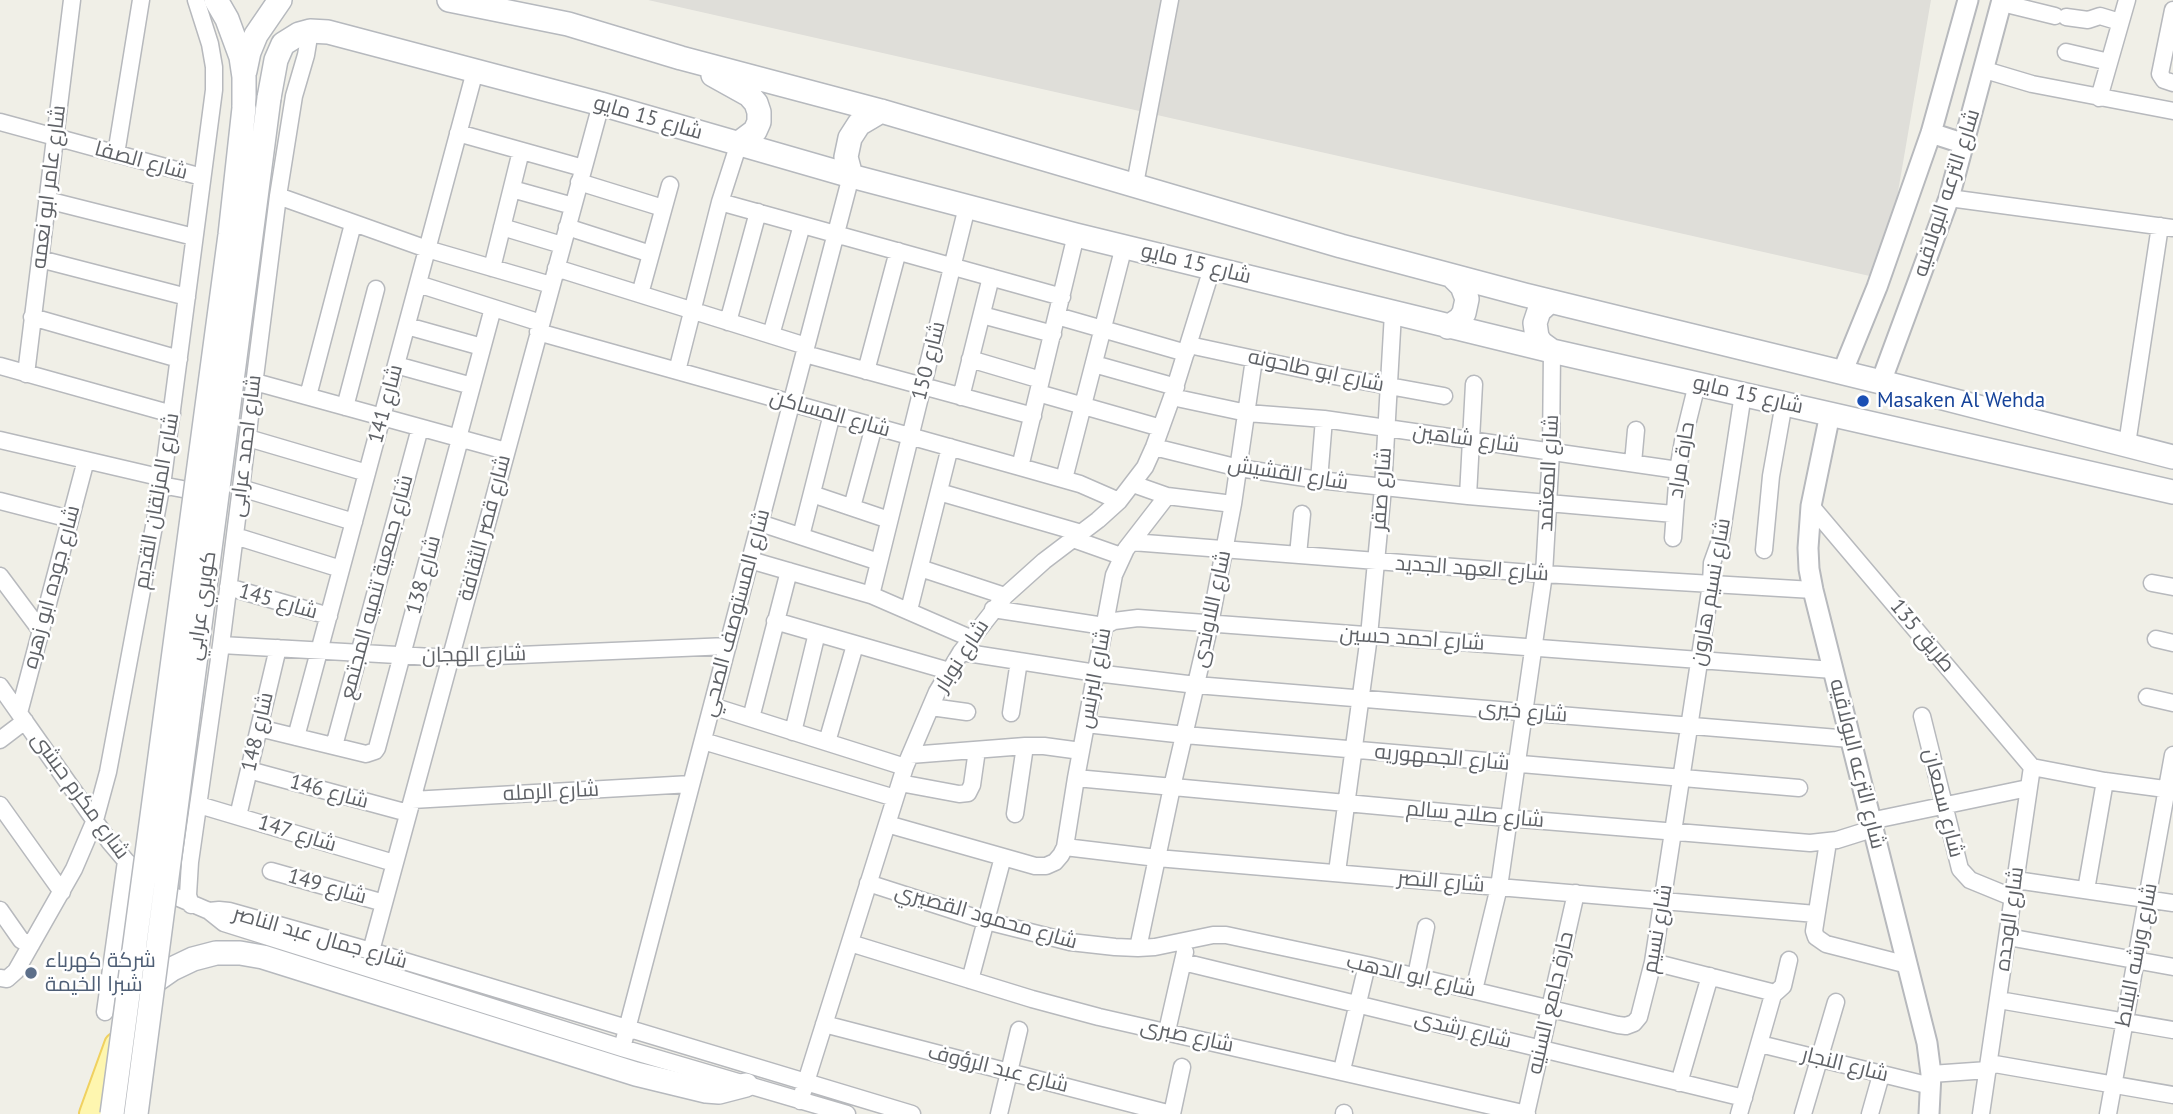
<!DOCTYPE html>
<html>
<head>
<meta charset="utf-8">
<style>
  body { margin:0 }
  canvas { display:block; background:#f0efe7 }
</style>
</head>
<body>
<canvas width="2173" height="1114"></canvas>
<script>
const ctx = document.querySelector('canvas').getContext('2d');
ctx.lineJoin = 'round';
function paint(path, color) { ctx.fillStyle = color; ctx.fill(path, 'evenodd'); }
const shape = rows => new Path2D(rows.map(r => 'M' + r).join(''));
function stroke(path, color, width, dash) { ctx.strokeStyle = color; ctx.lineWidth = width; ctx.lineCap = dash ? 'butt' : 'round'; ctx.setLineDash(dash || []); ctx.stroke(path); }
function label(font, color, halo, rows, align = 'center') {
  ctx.font = font + ' "PT Sans",Cairo,sans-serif'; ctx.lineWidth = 5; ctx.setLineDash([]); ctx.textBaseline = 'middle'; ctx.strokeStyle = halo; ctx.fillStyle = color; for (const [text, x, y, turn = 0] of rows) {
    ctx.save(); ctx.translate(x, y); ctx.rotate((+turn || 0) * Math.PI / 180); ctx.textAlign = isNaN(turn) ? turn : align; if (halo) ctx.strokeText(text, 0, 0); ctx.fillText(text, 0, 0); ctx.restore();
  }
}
paint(shape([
  [648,0,1931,0,1883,279]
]), '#dfded9');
const minor = shape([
  [2002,3,2055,16],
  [2173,10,2160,74,2164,80,2173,83],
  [2066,17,2088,20,2100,16,2120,22],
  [2066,52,2109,62],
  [1985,70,2032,84,2173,111],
  [2099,98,2127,0],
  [0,122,202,177],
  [458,133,583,168],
  [116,154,141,0],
  [579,182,663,208],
  [1135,184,1170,0],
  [512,189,573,206],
  [278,196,427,249,551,285],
  [1949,198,2173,228],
  [47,200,194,237],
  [720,202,1062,297],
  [502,227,562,245],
  [567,227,651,254],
  [40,259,187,297],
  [492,268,521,151],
  [556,268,806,346],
  [418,284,541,323],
  [640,294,670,185],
  [982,315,1053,334],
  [1057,316,1186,353],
  [32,317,179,359],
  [728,322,758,212],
  [407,326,482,347],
  [538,332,1020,467,1080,484,1119,501],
  [771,335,802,225],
  [1189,345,1334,376,1444,396],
  [805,354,1033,416],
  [970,359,1041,380],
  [1094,364,1176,387],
  [396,365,472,386],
  [0,366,172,414],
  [677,371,720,202,739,143],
  [866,371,898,251],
  [26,374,72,0],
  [255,382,506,451],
  [1038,393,1161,428],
  [308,396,353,224],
  [961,397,991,277],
  [1172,397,1247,413,1324,419,1678,470],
  [345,407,376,289],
  [248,438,367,473],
  [458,438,493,308],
  [0,440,163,478],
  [2127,444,2160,226],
  [1154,447,1239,468,1319,480,1468,496,1674,514],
  [1633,463,1636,430],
  [1020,467,1076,235],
  [1064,479,1124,246],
  [1319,480,1324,419],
  [1133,484,1167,496,1233,504],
  [161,485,204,493],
  [241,488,354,522],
  [939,492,1081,533],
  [812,494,889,520],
  [1468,496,1474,384],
  [0,501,70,519],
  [1811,506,2032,767],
  [852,507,874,426],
  [760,523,879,562],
  [235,536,341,569],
  [801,536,832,414],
  [1673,538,1678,470,1683,441,1697,384],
  [1073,539,1121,556],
  [1132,542,1544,574,1813,590],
  [1764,550,1771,476,1784,403],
  [1298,555,1302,514],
  [750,560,871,595,970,638],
  [920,568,1005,596],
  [0,576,41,631],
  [2152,583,2173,587],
  [228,587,329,616],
  [871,595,967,207],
  [993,609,1104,626,1114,621,1138,618,1833,670],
  [909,610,950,447],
  [775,621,949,671],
  [2156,639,2173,643],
  [221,645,450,658,728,646],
  [961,652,1096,673,1196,685,1850,739],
  [0,686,109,841,126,861,145,878,167,893,209,911,224,923,622,1048,847,1114],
  [2147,697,2173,703],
  [712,706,905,767],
  [931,707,967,712],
  [19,713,86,460],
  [1011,713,1019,661],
  [1922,716,1960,869,1970,880,2014,898],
  [751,718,789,571],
  [1086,724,1185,735,1799,788],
  [259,728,366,754,375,751,377,748,460,439],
  [793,732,817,633],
  [296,737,475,71],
  [0,740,25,721],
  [703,741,895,798],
  [827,742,855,645],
  [334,746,420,428],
  [910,755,1025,746,1044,746,1081,751],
  [2032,767,2105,781,2173,790],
  [249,770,408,813],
  [1076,778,1508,818,1810,843,1837,840,1872,829],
  [900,783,959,794,968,793,972,785,977,750],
  [412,800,691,784],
  [0,805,62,892],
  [199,805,394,863],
  [1015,814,1025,746],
  [238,816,278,648],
  [1870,821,2028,788],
  [887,824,1035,866,1046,866,1055,862,1061,855,1065,847,1076,778,1114,575,1126,549,1167,496],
  [1828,842,1814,931,1816,937,1826,944,1908,965],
  [1065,847,1157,858,1816,914],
  [271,871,384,903],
  [1337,872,1369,636,1383,488,1393,313],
  [2016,880,2173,903],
  [868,883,986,921,1070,942,1115,947,1138,948,1155,947,1213,935,1226,935,1367,965,1618,1025,1626,1026,1634,1023,1639,1017,1653,962,1711,584,1712,563,1721,538,1743,394],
  [2086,890,2105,781],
  [191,905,188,895,190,862,221,645,278,196,294,96,306,55,310,31],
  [0,910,21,940,31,945],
  [209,911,219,910,229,911,371,951,912,1114],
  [2008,937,2173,967],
  [850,943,1032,999,1099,1017,1527,1114],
  [1138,948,1172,787,1210,624,1233,504,1254,359],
  [371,951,601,104],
  [1183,962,1744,1098],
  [1653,962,1775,993],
  [1416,976,1426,927],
  [0,978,7,979,16,971,74,869,95,820,108,772,163,478,214,90,214,67,210,44,196,0],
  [970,980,1003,857],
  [1474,990,1499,887,1544,574,1551,452,1552,351],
  [1999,1000,2173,1030],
  [105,1012,126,861],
  [824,1024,1171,1114],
  [1167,1031,1185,952],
  [1760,1044,1931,1086],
  [622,1048,851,176],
  [1989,1063,2173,1095],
  [1342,1070,1367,965],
  [1931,1074,1988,1070],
  [1679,1083,1710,976],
  [800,1101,905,767,937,692,961,652,1005,596,1044,561,1098,520,1119,501,1145,467,1154,447,1172,397,1212,268],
  [999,1114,1019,1030],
  [1172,1114,1182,1067],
  [1344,1114,1344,1113],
  [1526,1114,1576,893],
  [1739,1114,1773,995,1783,986,1789,960],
  [1803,1114,1836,1002],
  [1870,1114,1881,1075],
  [1981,1114,2032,767],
  [2108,1114,2173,755]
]);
const tertiary = shape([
  [1931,133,1965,144],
  [1842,373,1877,287,1931,133,1968,0],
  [1881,382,1949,198,2002,0],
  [1830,414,1811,506,1808,548,1809,569,1813,590,1927,1043,1931,1074,1929,1114]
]);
const secondary = shape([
  [216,0,227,19,241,57,244,77,244,108],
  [449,0,568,24,681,58,881,111,1341,246,1525,295,1881,382,2173,457],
  [245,71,249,52,256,35,280,0],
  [713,75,749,95,756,103,759,112,759,122,755,131,739,143],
  [269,98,276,60,283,44,299,34,310,31,328,32,601,104,851,176,1076,235,1552,351,2173,492],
  [851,176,846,157,850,138,859,124,881,111],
  [1549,302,1539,311,1535,323,1537,337,1541,343,1552,351],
  [1448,327,1460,319,1464,313,1467,299,1462,286,1452,276],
  [152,983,172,969,193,959,216,953,240,953,263,957,636,1074,706,1091,719,1092,746,1085]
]);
const primary = shape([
  [92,1114,117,1045]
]);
stroke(minor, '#b7b9bd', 19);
stroke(tertiary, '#b7b9bd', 23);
stroke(secondary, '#b6b9be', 26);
stroke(primary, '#f0d160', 28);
stroke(minor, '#fff', 16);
stroke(tertiary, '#fff', 19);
stroke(secondary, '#fff', 23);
stroke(primary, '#fef6af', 24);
const secondaryBridge = shape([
  [112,1114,230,235,244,108],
  [136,1114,269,98]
]);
stroke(secondaryBridge, '#b6b9be', 26, []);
stroke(secondaryBridge, '#fff', 23);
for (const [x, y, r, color] of [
  [1863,401,7,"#1a4fb4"],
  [31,973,7,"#5c6f8a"]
]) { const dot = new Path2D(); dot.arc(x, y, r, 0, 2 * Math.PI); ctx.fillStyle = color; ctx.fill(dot); stroke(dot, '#fff', 2.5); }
label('21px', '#5f6267', '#fff', [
  ["شارع 15 مايو",648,118,16],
  ["شارع الصفا",141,161,15],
  ["شارع عامر ابو نعمه",49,187,-83],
  ["شارع الترعه البولاقيه",1947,193,-72],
  ["شارع 15 مايو",1196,264,14],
  ["شارع 150",929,361,-76],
  ["شارع ابو طاحونه",1316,371,12],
  ["شارع 15 مايو",1748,395,13],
  ["شارع 141",386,404,-75],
  ["شارع المساكن",830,414,16],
  ["شارع شاهين",1466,439,8],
  ["شارع احمد عرابى",246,446,-83],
  ["حارة مراد",1682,460,-81],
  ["شارع المعتمد",1549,473,-87],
  ["شارع القشيش",1288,474,9],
  ["شارع صقر",1382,489,-86],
  ["شارع المزلقان القديم",157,501,-80],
  ["شارع قصر الثقافة",485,528,-75],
  ["شارع العهد الجديد",1472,569,4],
  ["شارع 138",424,575,-75],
  ["شارع جوده ابو زهره",52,587,-75],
  ["شارع جمعية تنميه المجتمع",377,587,-75],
  ["شارع نسيم هارون",1711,592,-80],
  ["شارع 145",278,602,16],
  ["كوبري عرابي",202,606,-82],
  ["شارع اللاوندى",1212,609,-78],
  ["شارع المستوصف الصحي",736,613,-75],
  ["طريق 135",1922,636,50],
  ["شارع احمد حسين",1412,639,4],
  ["شارع الهجان",474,655,-1],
  ["شارع نوبار",962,656,-57],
  ["شارع البرنس",1095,678,-79],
  ["شارع خيرى",1523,712,5],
  ["شارع 148",258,732,-77],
  ["شارع الجمهوريه",1442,758,5],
  ["شارع الترعه البولاقيه",1857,764,76],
  ["شارع 146",329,792,15],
  ["شارع الرمله",551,792,-3],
  ["شارع مكرم حبشى",80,796,54],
  ["شارع سمعان",1943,803,76],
  ["شارع صلاح سالم",1475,815,5],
  ["شارع 147",297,834,17],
  ["شارع النصر",1441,882,5],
  ["شارع 149",327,887,16],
  ["شارع محمود القصيري",986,917,16],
  ["شارع الوحده",2010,919,-82],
  ["شارع نسيم",1658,929,-80],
  ["شارع جمال عبد الناصر",320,938,16],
  ["شارع ورشه البلاط",2137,955,-79],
  ["شارع ابو الدهب",1411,976,13],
  ["حارة جامع السنيه",1551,1003,-77],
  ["شارع رشدى",1463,1030,14],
  ["شارع صبرى",1187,1036,12],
  ["شارع النجار",1845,1065,14],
  ["شارع عبد الرؤوف",998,1069,14]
]);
label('21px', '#164399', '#fff', [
  ["Masaken Al Wehda",1877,401]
], 'left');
label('21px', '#4e5e75', '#fff', [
  ["شركة كهرباء",45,961],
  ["شبرا الخيمة",45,985]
], 'left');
</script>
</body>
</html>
